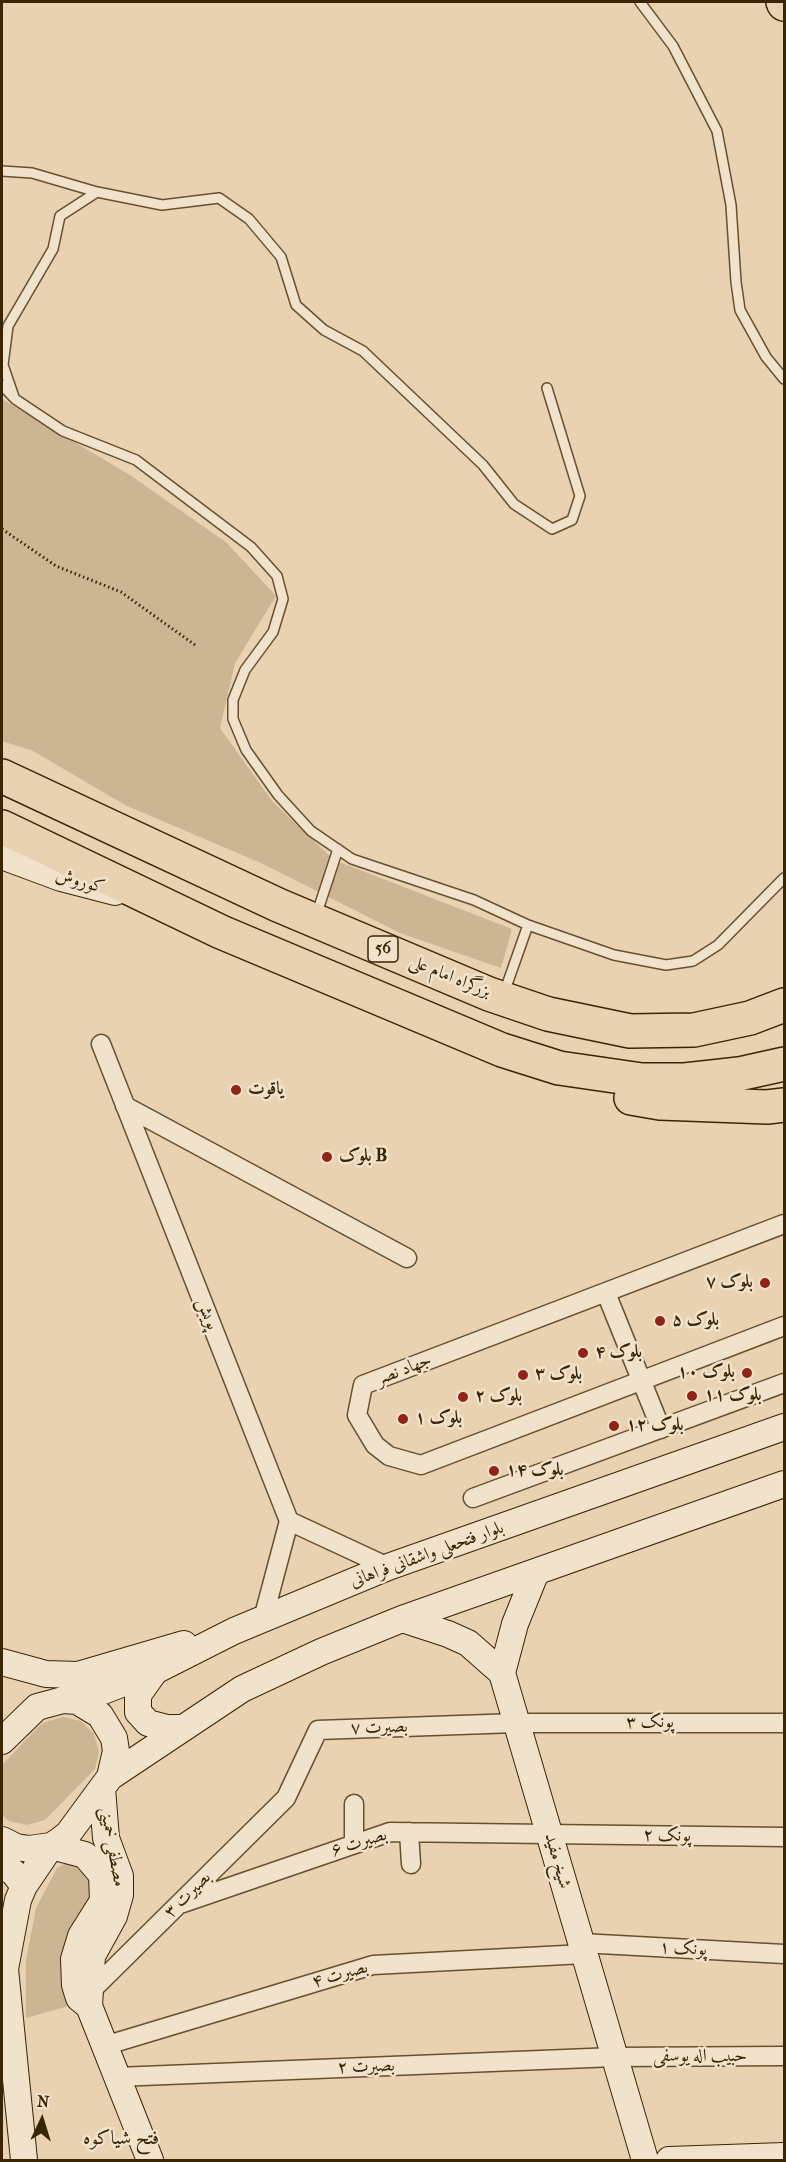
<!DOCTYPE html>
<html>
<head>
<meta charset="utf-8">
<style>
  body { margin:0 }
  #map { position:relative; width:786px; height:2162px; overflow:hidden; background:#e9d2b1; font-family:"IM FELL French Canon",serif }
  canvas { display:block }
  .frame { position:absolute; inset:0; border:3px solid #3a2503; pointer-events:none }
  .north { position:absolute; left:12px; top:2090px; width:60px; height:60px; -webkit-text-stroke:4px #f1e2cc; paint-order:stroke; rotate:4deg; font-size:16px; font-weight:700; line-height:24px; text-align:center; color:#3a2503 }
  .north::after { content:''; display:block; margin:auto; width:21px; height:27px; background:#3a2503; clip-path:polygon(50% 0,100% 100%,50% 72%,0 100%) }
</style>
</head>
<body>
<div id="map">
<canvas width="786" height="2162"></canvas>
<div class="frame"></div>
<div class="north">N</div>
</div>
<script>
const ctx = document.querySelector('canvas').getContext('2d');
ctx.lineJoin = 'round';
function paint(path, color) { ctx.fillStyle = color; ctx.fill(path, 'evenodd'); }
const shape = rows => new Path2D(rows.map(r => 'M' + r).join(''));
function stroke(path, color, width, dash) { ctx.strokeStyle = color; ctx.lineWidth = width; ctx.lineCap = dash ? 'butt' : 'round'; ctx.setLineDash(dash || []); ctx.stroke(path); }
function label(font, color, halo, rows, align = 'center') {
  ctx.font = font + ' "IM FELL French Canon",Amiri,serif'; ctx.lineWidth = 5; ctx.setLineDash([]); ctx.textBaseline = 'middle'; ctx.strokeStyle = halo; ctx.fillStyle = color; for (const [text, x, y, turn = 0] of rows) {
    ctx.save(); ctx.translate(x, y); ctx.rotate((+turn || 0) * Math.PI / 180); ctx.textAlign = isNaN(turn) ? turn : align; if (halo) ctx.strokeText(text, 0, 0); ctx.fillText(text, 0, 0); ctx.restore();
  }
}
paint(shape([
  [2,399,130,475,227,543,276,596,235,663,220,728,272,801,334,860,512,929,501,968,400,933,263,864,125,805,33,751,2,741],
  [63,1717,81,1721,94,1734,99,1752,95,1769,45,1820,27,1825,9,1821,2,1815,2,1765,38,1727,45,1722],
  [66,1863,84,1866,93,1886,72,2005,26,2018,26,1960,36,1908,57,1868]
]), '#cbb593');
const lane = shape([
  [640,2,673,46,717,131,731,205,736,282,740,310,766,357,784,379],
  [2,171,32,173,97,192,162,205,219,198,249,219,281,257,296,305,324,330,363,351,483,465,514,504,552,529,572,520,580,496,547,388],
  [2,385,15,399,63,431,136,460,251,547,277,576,283,599,273,632,245,670,233,700,233,719,246,750,278,795,311,831,352,859,474,900,528,925,504,993],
  [14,397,3,365,8,326,53,249,60,216,97,192],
  [316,916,338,849],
  [528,925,614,955,666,965,693,961,718,945,784,878]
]);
const street = shape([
  [101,1044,289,1521,263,1619],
  [125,1106,407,1258],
  [784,1224,363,1385,357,1415,375,1445,389,1456,421,1465,784,1326],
  [606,1293,661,1429],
  [473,1498,784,1383],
  [289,1521,388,1567],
  [354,1804,354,1843],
  [409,1832,411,1864],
  [183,1903,390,1832,784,1837],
  [581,1943,784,1954],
  [91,1991,286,1798,318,1730,516,1723,784,1723],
  [104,2046,373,1965,584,1954],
  [117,2077,615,2057,784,2056]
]);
const secondary = shape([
  [2,856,61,878,115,892],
  [402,1619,448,1634,468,1643,502,1673,645,2160],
  [2,1662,46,1674,78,1675,184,1644],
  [155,1671,138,1695,138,1712,148,1723,167,1728,181,1728],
  [502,1673,515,1624,536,1572],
  [77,1701,155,1671,234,1631,388,1567,784,1427],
  [2,1741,37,1707,63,1700,77,1701,100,1715,114,1738,116,1751,110,1777,68,1834,59,1841,51,1846,29,1849,16,1847,2,1840],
  [110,1777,242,1689,321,1652,402,1619,784,1484],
  [102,1788,106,1838,120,1876,120,1895,114,1916,92,1956,89,2006,150,2160],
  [2,1866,13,1872,24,1886],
  [24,2160,5,1969,18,1900,24,1886,51,1846,85,1855,102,1875,103,1901,81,1936,74,1959,75,1985,79,1998,89,2006],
  [669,2160,784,2156]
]);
const highway = shape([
  [783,2,784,4],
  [2,776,278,905,489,994,548,1014,630,1031,694,1030,750,1018,784,1005],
  [2,827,221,932,502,1050,559,1068,642,1080,685,1080,739,1074,784,1064],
  [631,1098,660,1103,767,1107,784,1105]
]);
stroke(lane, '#66502e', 12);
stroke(street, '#66502e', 21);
stroke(secondary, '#3a2503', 28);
stroke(highway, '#3a2503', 36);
stroke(shape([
  [2,529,56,566,121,592,195,645]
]), '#3a2503', 3, [1.5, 3]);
stroke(lane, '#f1e2cc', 9);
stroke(street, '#f1e2cc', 18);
stroke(secondary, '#f1e2cc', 26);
stroke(highway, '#e9d2b1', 33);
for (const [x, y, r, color] of [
  [236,1090,6,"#8f2418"],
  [327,1157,6,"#8f2418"],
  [765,1283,6,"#8f2418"],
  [660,1321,6,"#8f2418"],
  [583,1353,6,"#8f2418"],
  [747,1373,6,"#8f2418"],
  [523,1375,6,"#8f2418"],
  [692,1396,6,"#8f2418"],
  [463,1397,6,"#8f2418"],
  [403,1419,6,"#8f2418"],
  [614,1426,6,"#8f2418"],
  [494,1471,6,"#8f2418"]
]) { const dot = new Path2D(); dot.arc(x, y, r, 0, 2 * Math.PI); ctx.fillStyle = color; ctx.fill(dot); stroke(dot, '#f1e2cc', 2); }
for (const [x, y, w] of [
  [383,949,30]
]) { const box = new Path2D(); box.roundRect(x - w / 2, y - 13, w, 26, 4.5); ctx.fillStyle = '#f1e2cc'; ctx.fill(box); stroke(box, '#3a2503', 1.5); }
label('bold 16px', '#3a2503', null, [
  ["56",383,949]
]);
label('18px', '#3a2503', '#f1e2cc', [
  ["کوروش",80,882,15],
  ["بزرگراه امام علی",450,977,22],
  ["پویش",207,1314,69],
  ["جهاد نصر",404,1370,-21],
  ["بلوار فتحعلی واشقانی فراهانی",427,1555,-20],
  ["پونک ۳",650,1723],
  ["بصیرت ۷",379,1728,-2],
  ["پونک ۲",667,1836,1],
  ["بصیرت ۶",359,1843,-17],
  ["مصطفی خمینی",112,1847,80],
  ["شیخ مفید",557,1861,74],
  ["بصیرت ۳",188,1895,-45],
  ["پونک ۱",683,1949,3],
  ["بصیرت ۴",340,1975,-16],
  ["حبیب اله یوسفی",700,2057],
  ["بصیرت ۲",366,2067,-2]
]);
label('bold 18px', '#3a2503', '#f1e2cc', [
  ["یاقوت",248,1090],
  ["بلوک B",339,1157],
  ["بلوک ۷",753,1283,"right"],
  ["بلوک ۵",672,1321],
  ["بلوک ۴",595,1353],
  ["بلوک ۱۰",735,1373,"right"],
  ["بلوک ۳",535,1375],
  ["بلوک ۱۱",704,1396],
  ["بلوک ۲",475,1397],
  ["بلوک ۱",415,1419],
  ["بلوک ۱۲",626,1426],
  ["بلوک ۱۴",506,1471]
], 'left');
label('20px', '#3a2503', '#f1e2cc', [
  ["فتح شیاکوه",121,2139]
]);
</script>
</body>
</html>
